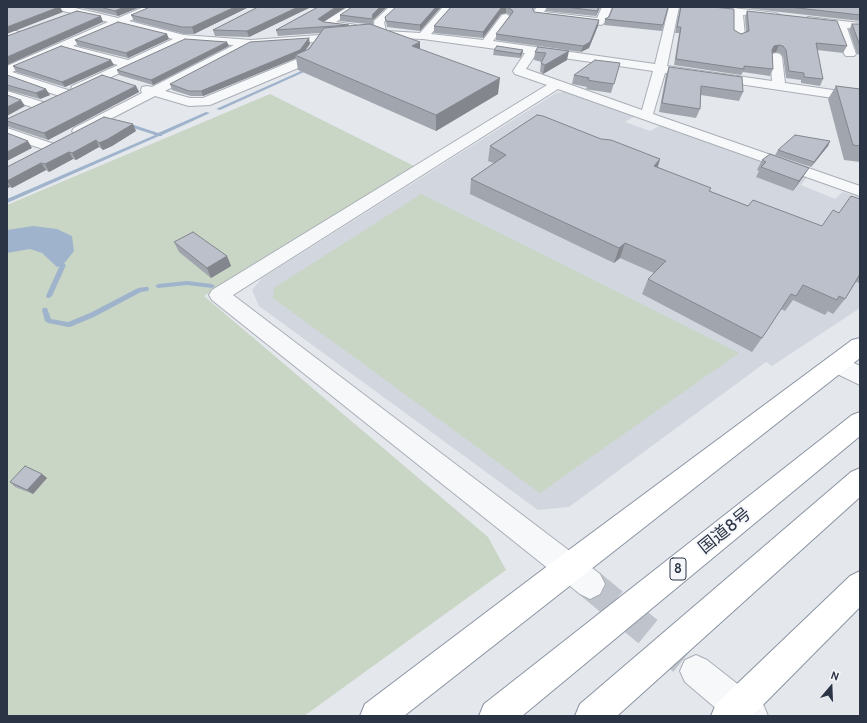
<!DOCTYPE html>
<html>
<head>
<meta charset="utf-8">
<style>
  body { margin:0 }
  #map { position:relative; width:867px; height:723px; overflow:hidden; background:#e4e7ec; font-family:Cabin,sans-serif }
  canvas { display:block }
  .frame { position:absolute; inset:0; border:8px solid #2b3445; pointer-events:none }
  .north { position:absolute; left:811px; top:667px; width:40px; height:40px; -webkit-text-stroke:3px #f4f6f9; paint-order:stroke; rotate:19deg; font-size:11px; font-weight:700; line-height:16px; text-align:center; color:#2b3445 }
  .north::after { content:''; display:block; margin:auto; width:14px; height:18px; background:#2b3445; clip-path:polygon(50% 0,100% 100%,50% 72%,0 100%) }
</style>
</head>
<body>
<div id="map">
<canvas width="867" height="723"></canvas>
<div class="frame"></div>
<div class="north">N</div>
</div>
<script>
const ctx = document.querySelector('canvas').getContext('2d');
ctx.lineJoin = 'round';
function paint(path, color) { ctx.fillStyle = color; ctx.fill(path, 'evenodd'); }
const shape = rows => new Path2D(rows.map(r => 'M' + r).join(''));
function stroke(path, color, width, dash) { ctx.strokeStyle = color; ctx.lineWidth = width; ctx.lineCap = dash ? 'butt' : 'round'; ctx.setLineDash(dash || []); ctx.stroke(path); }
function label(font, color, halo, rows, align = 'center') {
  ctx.font = font + ' Cabin,"Noto Sans JP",sans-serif'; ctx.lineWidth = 4; ctx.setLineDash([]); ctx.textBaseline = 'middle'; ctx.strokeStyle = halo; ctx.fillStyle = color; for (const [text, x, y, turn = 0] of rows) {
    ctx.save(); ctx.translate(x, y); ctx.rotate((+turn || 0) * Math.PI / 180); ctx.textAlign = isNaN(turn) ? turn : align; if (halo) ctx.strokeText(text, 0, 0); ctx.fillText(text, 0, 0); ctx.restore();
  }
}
paint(shape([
  [564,92,635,116,625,122,650,131,659,126,807,177,801,185,835,199,843,192,860,198,860,308,772,366,766,362,569,507,538,510,259,306,252,290,262,278,556,93]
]), '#d2d6de');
paint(shape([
  [270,94,414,166,204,296,488,537,506,570,304,716,7,716,7,205],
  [421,194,520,243,739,353,540,493,273,298,274,288]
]), '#c9d6c5');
paint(shape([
  [33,226,57,229,72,236,74,251,63,265,57,267,42,253,30,249,7,253,7,230]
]), '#9fb4cc');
paint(shape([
  [310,67,313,68,220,110,216,109,310,67],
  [206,112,210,113,162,135,162,136,159,136,7,203,7,199,155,135,124,125,124,123,128,123,158,133,206,112],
  [63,263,66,265,52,296,49,298,47,298,46,296,60,265,63,263],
  [187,281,212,284,215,286,212,288,187,285,158,288,155,286,158,284,187,281],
  [146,287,148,287,149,289,148,291,141,292,94,317,70,327,68,327,48,323,45,321,42,310,43,308,47,308,51,319,68,322,90,313,138,288,146,287]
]), '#9fb4cc');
stroke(shape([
  [590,584,696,671]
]), '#bfc3cb', 30, [30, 15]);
const minor = shape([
  [54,7,71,7,118,18,144,7,158,7,157,9,129,21,184,35,251,40,375,31,374,21,389,7,400,7,384,22,386,31,420,33,443,7,454,7,431,34,483,40,502,15,506,14,511,17,493,41,655,64,669,7,679,7,667,66,772,81,770,57,772,54,776,53,780,54,782,57,785,83,860,94,860,102,665,73,653,114,860,186,860,196,558,89,233,295,600,574,605,584,600,594,590,599,580,594,212,300,209,295,212,290,547,85,515,74,513,71,525,53,423,39,370,37,321,41,325,44,310,63,210,105,189,106,155,96,79,135,74,134,72,131,74,128,142,93,141,90,142,87,147,86,152,87,234,45,186,42,77,93,72,92,71,89,72,86,118,65,63,50,12,72,71,91,73,94,71,97,66,98,7,79,7,66,108,22,55,9,54,7],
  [120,25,173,39,128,60,73,46,120,25],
  [315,42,302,57,203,98,190,98,165,91,251,46,315,42],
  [536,54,653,71,642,110,526,69,536,54],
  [348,7,360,7,336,22,356,25,357,27,356,29,352,30,325,27,320,24,348,7],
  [537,7,547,7,544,12,597,18,602,7,612,7,606,22,601,25,533,16,532,14,537,7],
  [693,7,725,7,776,13,781,16,776,19,743,15,745,36,739,39,733,36,733,14,698,10,693,7],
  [808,17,860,23,860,29,847,28,856,54,854,56,846,56,844,54,835,26,804,22,803,20,808,17],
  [7,29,24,33,26,35,20,38,7,35,7,29],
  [7,91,46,103,48,106,46,109,41,110,7,99,7,91],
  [7,128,54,144,56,147,54,150,49,151,7,137,7,128],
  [837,355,860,366,860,385,829,370,826,364,829,358,837,355],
  [696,655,707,660,763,704,768,716,725,716,685,682,680,671,685,660,696,655]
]);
const highway = shape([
  [860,338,860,358,404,716,360,716,365,704,558,558,852,340,860,338],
  [860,412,860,436,522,716,479,716,484,704,852,415,860,412],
  [860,468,860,497,617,716,575,716,580,704,851,472,860,468],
  [860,571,860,607,752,716,711,716,716,704,850,576,860,571]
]);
stroke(minor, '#a9aeb7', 2);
stroke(highway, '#8b94a3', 2);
paint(minor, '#f7f8fa');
paint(highway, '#fff');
paint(shape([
  [78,7,140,7,118,16],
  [249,7,194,34,184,34,134,21,131,15],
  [258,7,311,7,249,37,215,36,213,30],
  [318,7,346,7,323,22,324,22,349,25,349,26,367,24,340,21,340,15,387,7,373,20,373,25,420,42,420,49,498,94,436,131,298,70,296,58,203,96,191,96,172,90,170,84,310,44,305,51,309,49,320,33,278,36,276,30],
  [441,7,420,31,387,27,385,17],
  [451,7,535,7,533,10,534,12,599,20,598,26,589,48,581,52,496,40,496,34,510,15,506,13,501,14,483,38,434,33,434,26],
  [547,7,600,7,596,16,546,11],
  [668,7,662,31,604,25,605,19,609,17],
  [680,7,712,7,734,30,741,34,746,32,745,17,747,11,847,46,843,53,817,50,823,79,820,86,801,83,801,80,786,78,783,56,780,53,776,52,772,53,773,69,770,76,743,72,741,75,674,65,679,33,675,33],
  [737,7,860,7,860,21],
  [852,24,860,24,860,55,857,54,849,30],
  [169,39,128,58,78,46,75,40],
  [229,46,153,85,119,75,117,70],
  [538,47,567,60,543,74,540,72,541,63,542,62,534,60,535,52],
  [494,50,523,50,522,54,520,58,493,55],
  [620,63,611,93,591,90,586,89,587,87,572,84,574,75],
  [114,65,65,87,16,72,13,66],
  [669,67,743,92,739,101,701,95,700,109,696,118,659,112,666,75],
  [7,75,50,95,40,99,7,90],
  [136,86,139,92,48,140,9,127,7,125,7,119],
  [836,86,860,89,860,164,860,162,844,160,828,99],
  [104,117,136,131,112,146,103,150,99,147,76,160,73,159,49,172,46,170,12,188,10,187,7,188,7,167],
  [601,139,660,159,658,167,710,191,748,206,822,226,859,199,860,197,860,283,856,282,845,299,833,314,828,311,825,315,793,300,785,311,781,309,762,338,752,352,642,294,648,279,654,273,620,258,614,263,470,194,471,179,494,163,488,161,490,146],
  [830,141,828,146,811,167,775,155,778,150],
  [762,160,803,177,793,191,756,177,759,171,757,170],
  [174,242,227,256,231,266,211,278,179,252],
  [42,474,47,478,33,494,15,487,10,482]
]), '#a1a5ae');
paint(shape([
  [59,7,60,7,63,12,7,34,7,27],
  [124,7,140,7,118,16,115,11],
  [235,7,249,7,194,34,192,27],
  [298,7,311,7,249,37,247,31],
  [336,7,346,7,319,25,318,19],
  [380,7,387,7,373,20,373,25,373,14],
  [436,7,441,7,420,31,420,25],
  [506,7,506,13,501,14,483,38,483,32,501,8],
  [599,7,600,7,596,16,597,11],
  [101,16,103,22,7,65,7,57],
  [599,20,598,26,589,48,581,52,583,46],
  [167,34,169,39,128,58,126,53],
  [309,38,310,44,301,56,295,55,296,58,203,96,201,91],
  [227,42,229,46,153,85,151,80],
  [420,42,420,57,412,46],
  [779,45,776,52,772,53,772,50,774,46],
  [523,50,522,54,520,58,520,54],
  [569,51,567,60,543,74,545,65],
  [111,60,114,65,65,87,62,82],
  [500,78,498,94,436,131,436,115],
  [136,86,139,92,48,140,44,133],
  [46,89,50,95,40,99,36,93],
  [21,100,25,106,7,116,7,107],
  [133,124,136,131,112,146,103,150,99,143],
  [96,140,99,147,76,160,72,153],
  [28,141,32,148,7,161,7,152],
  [830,141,828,146,811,167,814,162],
  [69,152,73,159,49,172,45,164],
  [660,159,655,174,654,166],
  [41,163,46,170,12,188,7,181],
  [809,168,803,177,793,191,799,181],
  [7,183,10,187,7,188],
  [625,243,620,258,614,263,619,248],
  [227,256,231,266,211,278,207,268],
  [42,474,47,478,33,494,27,490]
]), '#83868d');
const building = shape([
  [7,7,59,7,7,27,7,7],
  [100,7,124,7,115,11,100,7],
  [150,7,235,7,192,27,182,27,131,15,150,7],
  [258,7,298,7,247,31,213,30,258,7],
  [318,7,336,7,318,19,324,22,349,25,276,30,318,7],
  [352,7,380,7,373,14,372,19,340,15,352,7],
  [396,7,436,7,420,25,386,21,385,17,396,7],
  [451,7,505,7,501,8,483,32,434,26,451,7],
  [507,7,532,7,534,12,599,20,590,42,583,46,496,34,513,12,512,10,507,7],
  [566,7,599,7,597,11,566,7],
  [613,7,668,7,663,25,605,19,609,17,613,7],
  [681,7,712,7,734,9,734,30,741,34,749,31,747,11,837,21,847,46,816,43,823,79,804,77,804,73,789,71,786,50,783,46,779,45,774,46,772,50,773,69,744,66,744,69,676,59,681,27,677,27,681,7],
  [789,7,860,7,860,15,789,7],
  [77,11,101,16,7,57,7,36,77,11],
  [118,22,167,34,126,53,75,40,118,22],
  [370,24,420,42,412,46,500,78,436,115,295,55,309,49,324,28,370,24],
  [852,24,860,24,860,46,852,24],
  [309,38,300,50,201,91,189,91,170,84,250,42,309,38],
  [185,39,227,42,151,80,117,70,185,39],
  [61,46,111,60,62,82,13,66,61,46],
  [497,46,523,50,520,54,494,50,497,46],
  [538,47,569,51,545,65,541,63,546,53,535,52,538,47],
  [595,60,620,63,614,84,593,81,588,80,589,78,574,75,595,60],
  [669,67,742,77,743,92,701,86,700,109,662,103,669,67],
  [7,75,46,89,36,93,7,85,7,75],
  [102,75,136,86,44,133,7,121,7,119,102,75],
  [836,86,860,89,860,146,853,145,836,86],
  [7,95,21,100,7,107,7,95],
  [537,115,543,116,601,139,611,140,660,159,654,166,711,188,709,191,748,206,753,200,822,226,833,210,839,213,851,196,860,199,860,274,845,299,839,296,837,300,803,285,796,296,791,294,762,338,648,279,666,261,625,243,619,248,471,179,506,155,490,146,537,115],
  [104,117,133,124,108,139,99,143,96,140,72,153,69,152,45,164,41,163,7,181,7,167,104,117],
  [7,133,28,141,7,152,7,133],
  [795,135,830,141,814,162,778,150,795,135],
  [770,154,809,168,799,181,761,167,766,162,762,160,770,154],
  [193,232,227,256,207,268,174,242,193,232],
  [25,466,42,474,27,490,10,482,25,466]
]);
paint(building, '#bbc0ca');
stroke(building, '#83868d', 1);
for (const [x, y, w] of [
  [678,569,16]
]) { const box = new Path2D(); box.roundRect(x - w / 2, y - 11, w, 22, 3); ctx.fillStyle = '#f4f6f9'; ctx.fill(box); stroke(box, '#2b3445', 1); }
label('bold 13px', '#2b3445', null, [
  ["8",678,569]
]);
label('17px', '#2b3445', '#f4f6f9', [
  ["国道8号",725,531,-39]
]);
</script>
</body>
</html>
